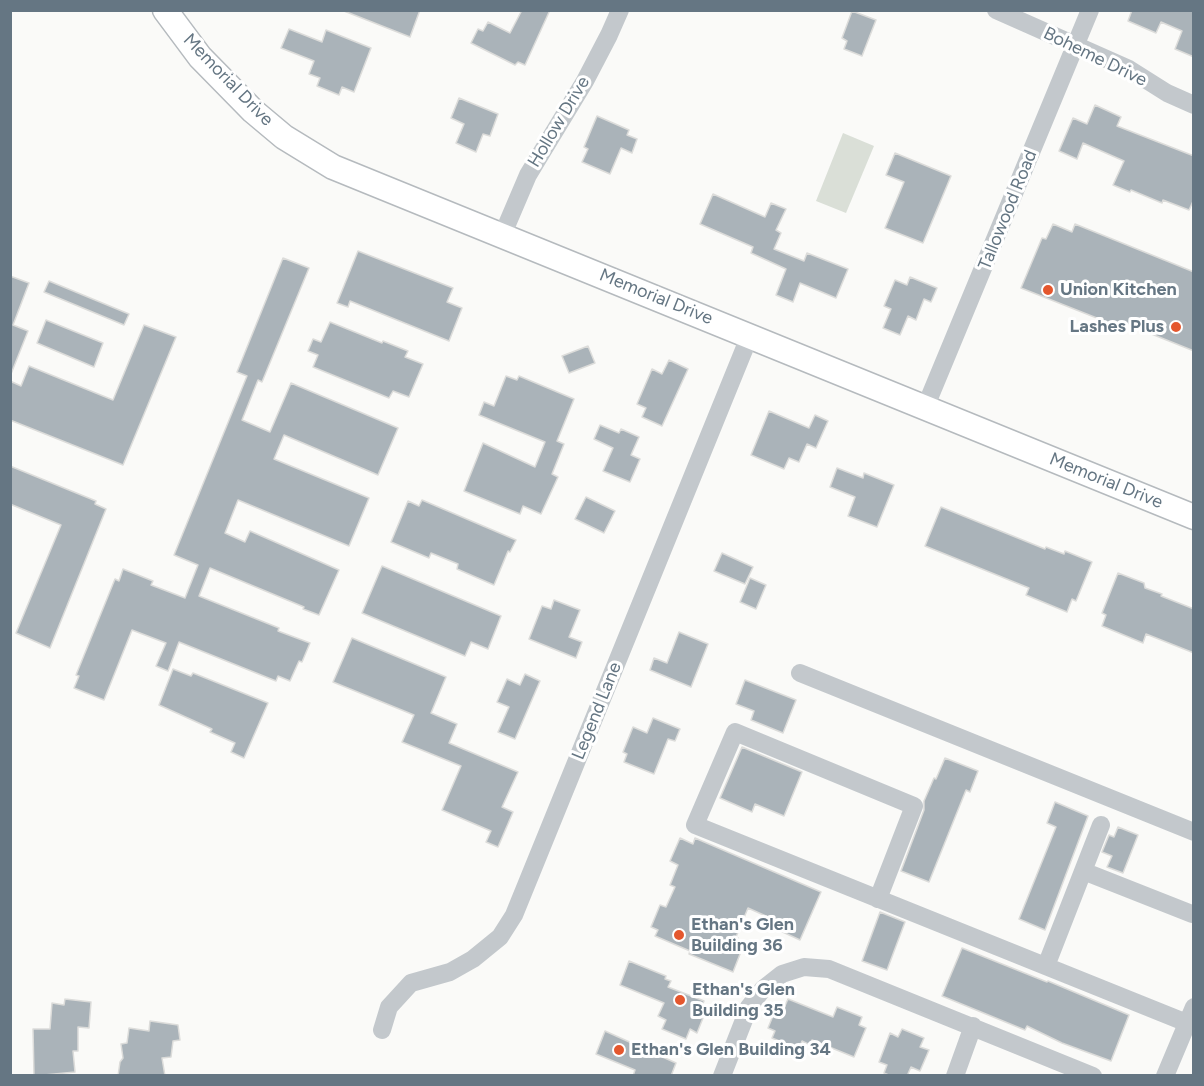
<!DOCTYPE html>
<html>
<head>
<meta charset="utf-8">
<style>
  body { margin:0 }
  #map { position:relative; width:1204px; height:1086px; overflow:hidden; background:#fafaf8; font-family:Figtree,sans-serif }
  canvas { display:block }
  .frame { position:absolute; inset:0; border:12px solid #657683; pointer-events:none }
</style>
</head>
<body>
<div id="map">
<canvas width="1204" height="1086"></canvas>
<div class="frame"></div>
</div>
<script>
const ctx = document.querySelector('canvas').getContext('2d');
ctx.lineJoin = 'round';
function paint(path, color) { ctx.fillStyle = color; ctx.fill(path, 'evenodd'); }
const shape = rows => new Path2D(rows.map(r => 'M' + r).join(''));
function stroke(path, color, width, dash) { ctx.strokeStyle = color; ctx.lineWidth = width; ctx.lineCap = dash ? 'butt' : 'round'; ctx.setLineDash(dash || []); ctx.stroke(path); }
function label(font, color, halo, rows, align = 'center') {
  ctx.font = font + ' Figtree,sans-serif'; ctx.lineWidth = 6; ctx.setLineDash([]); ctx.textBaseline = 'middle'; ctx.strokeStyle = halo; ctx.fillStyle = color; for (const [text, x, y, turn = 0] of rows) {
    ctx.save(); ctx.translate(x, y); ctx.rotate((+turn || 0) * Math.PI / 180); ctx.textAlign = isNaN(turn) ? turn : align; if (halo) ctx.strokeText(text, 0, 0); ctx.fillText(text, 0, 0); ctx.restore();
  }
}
paint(shape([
  [843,133,874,146,846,213,816,201]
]), '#dadfd7');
const building = shape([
  [369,10,420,10,410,37,344,11,369,10],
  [522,10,550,10,525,65,518,62,515,65,471,43,478,29,483,31,488,22,510,33,522,10],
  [1132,10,1194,10,1194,57,1175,49,1182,31,1161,22,1156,33,1128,21,1132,10],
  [852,11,876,20,862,56,844,49,847,41,842,38,852,11],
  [289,29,322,42,326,30,371,48,354,92,342,87,339,95,317,86,320,78,309,74,314,61,281,48,289,29],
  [459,98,498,114,490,136,483,134,476,152,456,143,464,124,451,118,459,98],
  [1095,105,1121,117,1117,126,1194,156,1194,199,1189,210,1163,200,1162,203,1131,190,1130,192,1113,185,1124,161,1083,143,1077,159,1059,151,1073,118,1087,124,1095,105],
  [597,116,629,130,627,135,637,139,632,153,621,148,610,174,582,162,588,149,584,147,597,116],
  [895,153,951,176,923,243,885,228,904,182,886,175,895,153],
  [713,194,765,217,771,203,786,209,776,230,781,233,774,249,804,261,807,253,848,269,836,298,800,283,793,302,776,295,786,269,751,253,753,247,700,224,713,194],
  [1053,224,1072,232,1075,224,1194,272,1194,351,1124,323,1122,328,1021,288,1042,238,1046,239,1053,224],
  [358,251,453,288,447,302,462,308,449,341,350,301,348,307,337,303,358,251],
  [283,258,309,268,262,382,258,380,242,420,270,432,291,383,398,428,378,475,284,435,274,459,369,498,349,546,238,500,225,533,245,542,250,531,339,570,319,615,303,609,304,607,210,568,199,596,279,628,278,631,310,643,302,662,299,661,290,681,278,676,276,681,179,642,168,671,156,666,166,643,132,630,104,700,74,688,79,676,76,675,115,579,119,581,123,569,153,581,151,585,185,598,198,565,174,555,247,376,237,372,283,258],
  [10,276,29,283,13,325,28,331,11,374,10,276],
  [910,277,937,288,931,302,924,299,916,320,908,316,900,335,883,328,891,309,884,306,895,280,907,285,910,277],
  [49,281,129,314,124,325,44,292,49,281],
  [46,320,103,343,94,367,37,343,46,320],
  [330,322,382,343,383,341,408,351,405,357,423,364,409,397,393,391,389,398,313,367,318,355,308,351,313,339,321,342,330,322],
  [144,325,176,337,123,465,10,420,10,381,21,386,29,366,113,400,144,325],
  [588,346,595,363,569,373,562,356,588,346],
  [669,360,688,369,662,426,642,417,646,408,637,404,652,369,662,374,669,360],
  [506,376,517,380,519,376,574,399,557,441,564,444,552,474,558,477,541,514,523,506,520,514,464,491,483,443,535,467,545,442,479,415,484,402,494,406,506,376],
  [769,411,809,428,815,415,828,421,816,448,807,444,799,462,789,458,784,469,751,455,769,411],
  [600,425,619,433,621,429,639,437,631,455,640,459,630,482,603,471,613,448,594,439,600,425],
  [10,466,96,501,95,504,106,509,50,648,16,633,61,525,10,504,10,466],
  [837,468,863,478,864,473,894,485,877,527,848,516,855,497,830,487,837,468],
  [586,497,615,511,604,533,575,519,586,497],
  [422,500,516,540,510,552,508,551,494,585,457,569,458,564,431,553,429,558,391,542,408,501,419,506,422,500],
  [941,507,1045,549,1046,547,1064,554,1065,551,1092,562,1076,601,1072,599,1067,612,1026,595,1029,588,925,546,941,507],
  [722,553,753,567,745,584,714,571,722,553],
  [382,566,501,616,488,649,471,642,465,656,362,613,382,566],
  [1118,573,1144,583,1145,588,1162,594,1161,596,1194,609,1194,653,1146,634,1143,643,1102,626,1106,615,1102,613,1118,573],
  [750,578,766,585,756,609,740,602,750,578],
  [554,600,580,610,569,637,582,642,576,658,529,639,542,606,551,609,554,600],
  [679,632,708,644,691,687,650,670,654,658,667,663,679,632],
  [352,638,446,677,431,713,457,724,449,743,518,772,502,807,513,812,498,847,486,842,491,831,442,810,461,766,402,742,414,715,333,682,352,638],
  [173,669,191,676,193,673,268,703,244,758,231,752,235,743,210,732,212,729,159,705,173,669],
  [525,674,540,681,515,739,498,732,509,707,497,702,507,679,520,685,525,674],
  [745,680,796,700,783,733,751,720,754,711,736,704,745,680],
  [653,718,680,729,675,741,668,739,654,774,624,762,627,754,623,752,633,727,647,733,653,718],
  [742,747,802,772,784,816,755,804,752,812,720,798,742,747],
  [945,758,978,771,970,792,966,790,929,882,901,871,924,810,924,801,934,778,936,779,945,758],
  [1055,802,1088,816,1045,930,1019,919,1056,827,1047,823,1055,802],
  [1118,827,1138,835,1123,873,1107,867,1112,856,1102,852,1109,835,1114,837,1118,827],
  [680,838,693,844,695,838,821,892,800,940,774,928,777,921,748,908,736,937,738,938,734,946,742,949,733,972,689,954,690,951,655,936,658,930,651,927,660,905,666,907,675,887,670,885,678,865,670,861,680,838],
  [880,912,905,922,887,970,862,961,880,912],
  [962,948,1047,982,1048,981,1129,1015,1111,1061,1062,1043,1027,1026,1025,1030,942,996,962,948],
  [629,961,666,976,665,979,671,981,668,987,704,1001,700,1011,705,1013,697,1033,690,1029,686,1039,662,1029,666,1020,658,1016,664,1003,620,985,629,961],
  [65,999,91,1002,89,1028,78,1027,78,1051,73,1051,75,1072,34,1076,33,1029,50,1029,52,1003,64,1005,65,999],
  [788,999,833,1017,837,1007,862,1017,859,1025,866,1028,854,1057,812,1040,810,1045,802,1041,799,1049,772,1038,775,1031,768,1028,777,1006,784,1008,788,999],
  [150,1021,178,1025,180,1040,173,1041,171,1057,162,1058,165,1076,118,1076,120,1062,123,1058,121,1044,127,1043,129,1028,149,1031,150,1021],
  [902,1029,924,1038,920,1047,929,1050,920,1071,911,1067,907,1076,891,1076,884,1073,887,1065,879,1062,890,1033,898,1037,902,1029],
  [605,1031,676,1063,671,1076,633,1076,635,1070,596,1054,605,1031]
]);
paint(building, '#aab3b9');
stroke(building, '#dcdcda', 1.5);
const major = shape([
  [165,10,200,57,253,111,284,137,333,167,1194,517]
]);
stroke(major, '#b5babe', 27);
stroke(shape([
  [996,10,1129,69,1167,93,1194,105],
  [502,236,528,175,585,81,609,35,620,10],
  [925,408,1090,10],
  [800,673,1194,832],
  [1083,871,1192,914],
  [878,899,914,806,735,732,695,825,1187,1023],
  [1046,966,1101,825],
  [382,1030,389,1007,411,983,450,972,473,959,500,937,514,915,750,335],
  [722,1076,749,1007,763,989,782,974,804,967,829,969,1093,1076],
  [955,1076,973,1026],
  [1165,1076,1194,1007]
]), '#c3c8cc', 18);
stroke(major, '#fff', 24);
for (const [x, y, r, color] of [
  [1048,290,6,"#e4572e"],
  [1176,327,6,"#e4572e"],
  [679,935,6,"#e4572e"],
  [680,1000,6,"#e4572e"],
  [619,1050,6,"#e4572e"]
]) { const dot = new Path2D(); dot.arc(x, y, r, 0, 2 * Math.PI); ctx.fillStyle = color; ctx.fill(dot); stroke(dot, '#fff', 2); }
label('18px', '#657683', '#fff', [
  ["Boheme Drive",1095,57,26],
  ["Memorial Drive",228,80,46],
  ["Hollow Drive",559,122,-59],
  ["Tallowood Road",1008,210,-68],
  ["Memorial Drive",656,297,22],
  ["Memorial Drive",1106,481,22],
  ["Legend Lane",597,711,-68]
]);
label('bold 18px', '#657683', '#fff', [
  ["Union Kitchen",1060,290],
  ["Lashes Plus",1164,327,"right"],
  ["Ethan's Glen",691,925],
  ["Building 36",691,946],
  ["Ethan's Glen",692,990],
  ["Building 35",692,1011],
  ["Ethan's Glen Building 34",631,1050]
], 'left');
</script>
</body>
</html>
